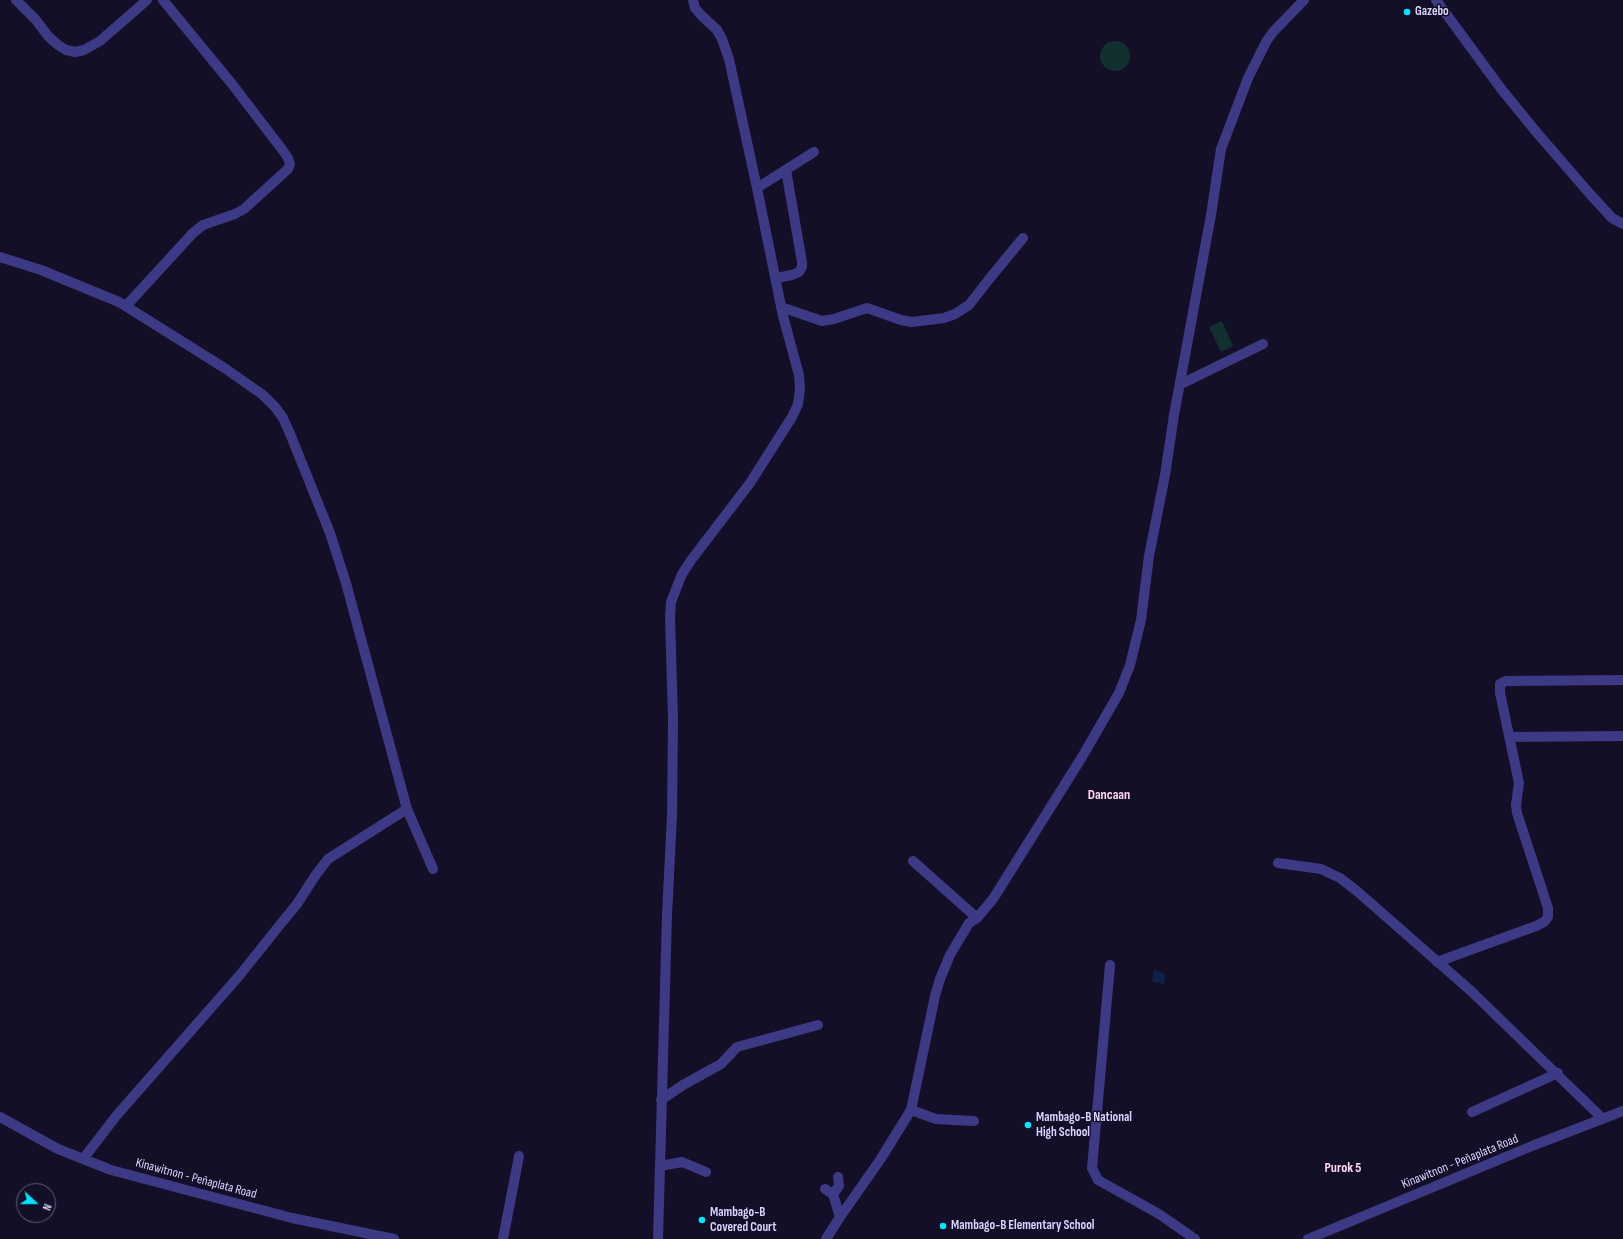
<!DOCTYPE html>
<html>
<head>
<meta charset="utf-8">
<style>
  body { margin:0 }
  #map { position:relative; width:1623px; height:1239px; overflow:hidden; background:#130f26; font-family:"Sofia Sans Condensed",sans-serif }
  canvas { display:block }
  .north { position:absolute; left:16px; top:1183px; width:40px; height:40px; box-sizing:border-box; background:#130f26; border:1px solid #625e7d; border-radius:50%; rotate:111deg; font-size:11px; font-weight:700; line-height:16px; text-align:center; color:#d9d4ff }
  .north::after { content:''; display:block; margin:auto; width:14px; height:18px; background:#00e5ff; clip-path:polygon(50% 0,100% 100%,50% 72%,0 100%) }
</style>
</head>
<body>
<div id="map">
<canvas width="1623" height="1239"></canvas>
<div class="north">N</div>
</div>
<script>
const ctx = document.querySelector('canvas').getContext('2d');
ctx.lineJoin = 'round';
function paint(path, color) { ctx.fillStyle = color; ctx.fill(path, 'evenodd'); }
const shape = rows => new Path2D(rows.map(r => 'M' + r).join(''));
function stroke(path, color, width, dash) { ctx.strokeStyle = color; ctx.lineWidth = width; ctx.lineCap = dash ? 'butt' : 'round'; ctx.setLineDash(dash || []); ctx.stroke(path); }
function label(font, color, halo, rows, align = 'center') {
  ctx.font = font + ' "Sofia Sans Condensed",sans-serif'; ctx.lineWidth = 3; ctx.setLineDash([]); ctx.textBaseline = 'middle'; ctx.strokeStyle = halo; ctx.fillStyle = color; for (const [text, x, y, turn = 0] of rows) {
    ctx.save(); ctx.translate(x, y); ctx.rotate((+turn || 0) * Math.PI / 180); ctx.textAlign = isNaN(turn) ? turn : align; if (halo) ctx.strokeText(text, 0, 0); ctx.fillText(text, 0, 0); ctx.restore();
  }
}
paint(shape([
  '1100 56a15 15 0 1 1 30 0a15 15 0 1 1-30 0Z',
  [1222,321,1233,346,1221,352,1209,327]
]), '#12302f');
paint(shape([
  [1154,970,1165,974,1164,984,1152,981]
]), '#0c2248');
stroke(shape([
  [16,0,36,20,48,36,58,45,66,50,75,52,84,50,100,41,147,0],
  [1436,0,1502,90,1538,134,1590,194,1612,218,1623,224],
  [757,188,814,152],
  [0,257,41,270,119,302,226,369,263,395,275,407,283,418,291,436,330,533,346,583,407,809,433,869],
  [776,278,792,275,799,272,802,267,802,262,786,170],
  [126,306,193,233,203,225,235,214,244,209,288,169,290,164,288,158,281,148,232,84,163,0],
  [781,307,822,321,834,319,867,308,901,320,912,322,944,318,955,314,969,305,990,278,1023,238],
  [1181,384,1263,344],
  [1510,737,1623,736],
  [913,861,977,918],
  [1278,863,1321,869,1340,878,1358,892,1471,991,1603,1119],
  [1437,962,1536,926,1544,922,1548,917,1548,908,1517,813,1516,805,1519,783,1500,693,1500,684,1506,681,1623,680],
  [1110,965,1092,1168,1098,1180,1159,1214,1195,1239],
  [661,1100,683,1085,721,1064,737,1047,818,1025],
  [911,1110,936,1119,974,1121],
  [1472,1112,1558,1073],
  [0,1117,58,1149,111,1170,292,1218,394,1239],
  [83,1159,117,1115,239,976,279,926,297,904,315,876,328,859,407,809],
  [660,1166,682,1162,706,1172],
  [825,1189,833,1194,840,1217],
  [833,1194,839,1186,838,1177],
  [503,1239,519,1156],
  [658,1239,667,915,672,815,673,719,670,617,671,602,682,574,692,559,750,483,792,417,798,404,800,390,799,375,783,316,757,188,729,59,722,39,717,30,701,15,695,8,693,0],
  [826,1239,840,1217,880,1160,911,1110,935,996,940,979,950,955,969,923,977,918,993,899,1082,757,1119,693,1130,665,1141,620,1149,556,1165,475,1174,415,1211,215,1221,149,1248,78,1266,42,1273,32,1304,0],
  [1308,1239,1532,1146,1623,1111]
]), '#3d3a85', 10);
for (const [x, y, r, color] of [
  [1407,12,4,"#00e5ff"],
  [1028,1125,4,"#00e5ff"],
  [702,1220,4,"#00e5ff"],
  [943,1226,4,"#00e5ff"]
]) { const dot = new Path2D(); dot.arc(x, y, r, 0, 2 * Math.PI); ctx.fillStyle = color; ctx.fill(dot); stroke(dot, '#130f26', 1.5); }
label('bold 13px', '#d9d4ff', '#130f26', [
  ["Gazebo",1415,12],
  ["Mambago-B National",1036,1118],
  ["High School",1036,1133],
  ["Mambago-B",710,1213],
  ["Covered Court",710,1228],
  ["Mambago-B Elementary School",951,1226]
], 'left');
label('13px', '#d9d4ff', '#130f26', [
  ["Kinawitnon - Peñaplata Road",1460,1162,-22],
  ["Kinawitnon - Peñaplata Road",196,1179,15]
]);
label('bold 14px', '#ffd6f0', '#130f26', [
  ["Dancaan",1109,795],
  ["Purok 5",1343,1168]
]);
</script>
</body>
</html>
